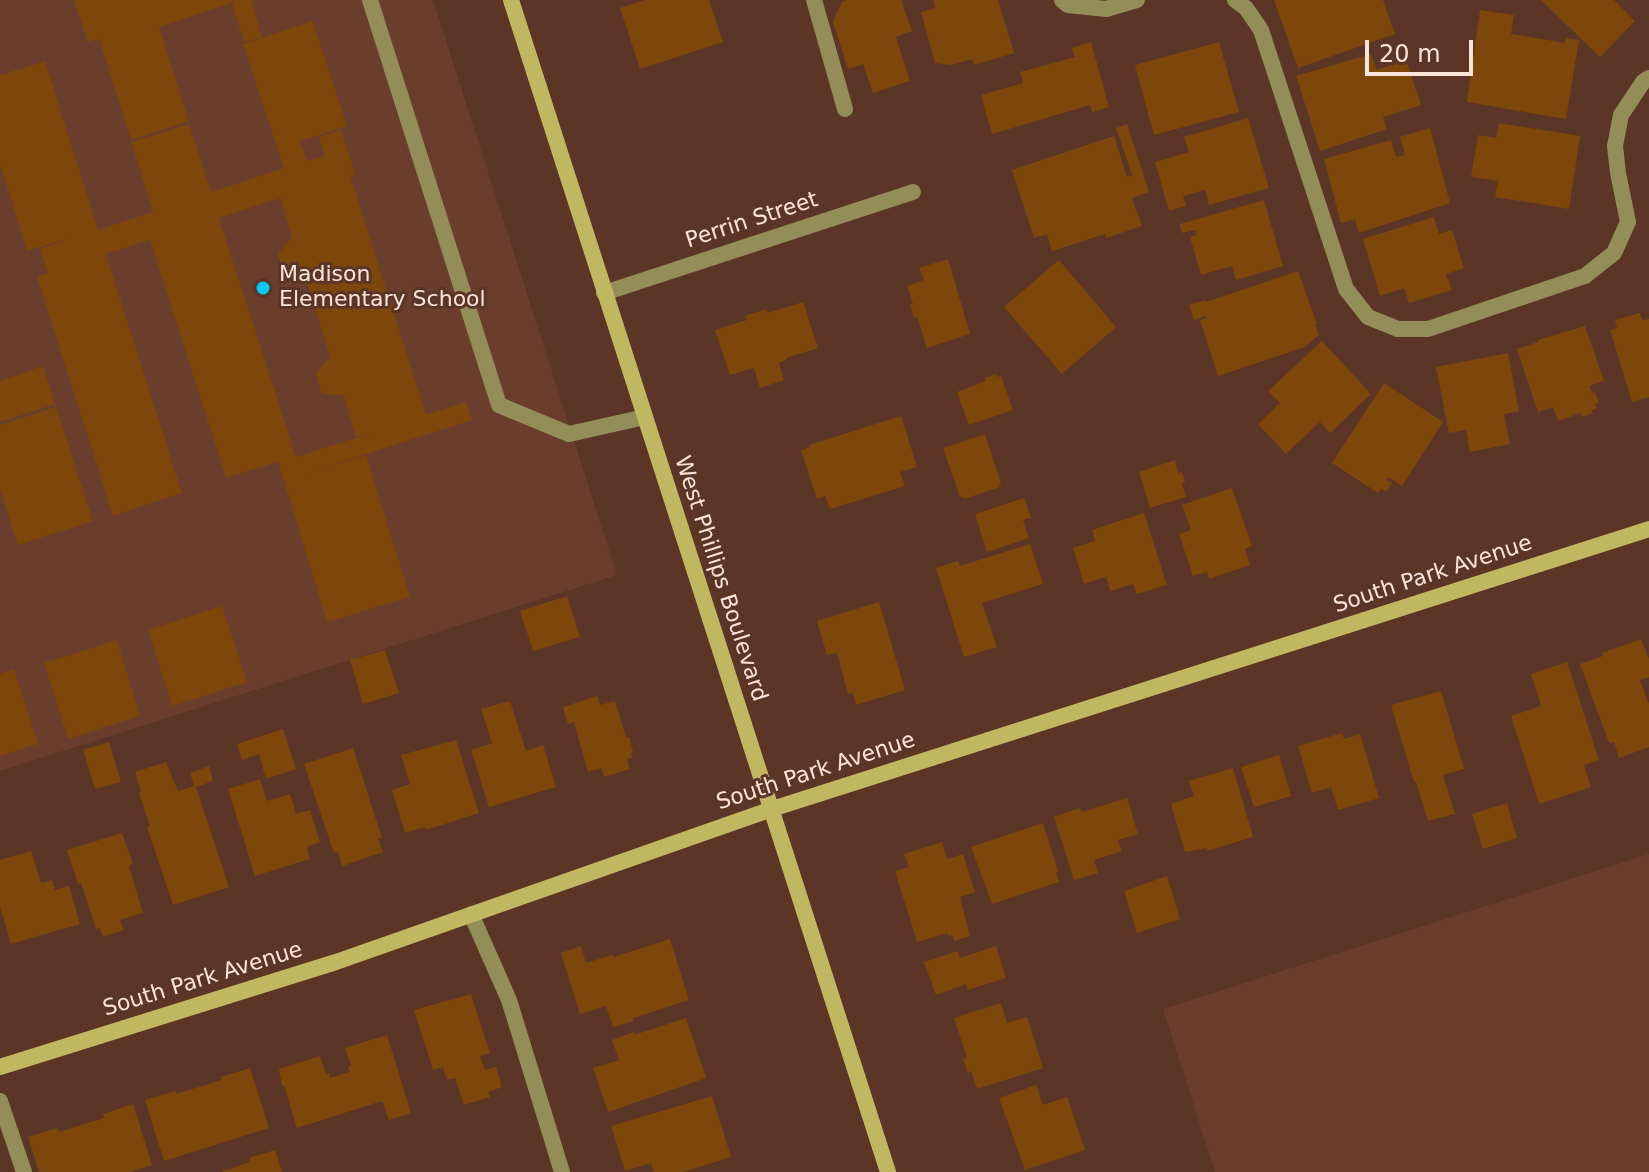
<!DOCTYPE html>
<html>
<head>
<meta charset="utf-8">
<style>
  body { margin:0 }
  #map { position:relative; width:1649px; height:1172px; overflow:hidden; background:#5b3526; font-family:"DejaVu Sans",sans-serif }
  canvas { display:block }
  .scale { position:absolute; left:1365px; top:40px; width:108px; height:36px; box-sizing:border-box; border:4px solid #fce4da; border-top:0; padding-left:10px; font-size:24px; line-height:28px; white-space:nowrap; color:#fce4da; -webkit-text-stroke:6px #5b3526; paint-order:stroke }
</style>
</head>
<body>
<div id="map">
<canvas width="1649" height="1172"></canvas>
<div class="scale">20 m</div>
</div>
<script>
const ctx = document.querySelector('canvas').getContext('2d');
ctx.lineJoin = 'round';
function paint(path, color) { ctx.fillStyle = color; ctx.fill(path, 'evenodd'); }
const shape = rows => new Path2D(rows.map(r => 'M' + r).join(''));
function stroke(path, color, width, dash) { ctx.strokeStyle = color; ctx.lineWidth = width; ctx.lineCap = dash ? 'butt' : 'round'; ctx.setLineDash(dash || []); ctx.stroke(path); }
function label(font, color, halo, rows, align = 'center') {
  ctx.font = font + ' "DejaVu Sans",sans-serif'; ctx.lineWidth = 6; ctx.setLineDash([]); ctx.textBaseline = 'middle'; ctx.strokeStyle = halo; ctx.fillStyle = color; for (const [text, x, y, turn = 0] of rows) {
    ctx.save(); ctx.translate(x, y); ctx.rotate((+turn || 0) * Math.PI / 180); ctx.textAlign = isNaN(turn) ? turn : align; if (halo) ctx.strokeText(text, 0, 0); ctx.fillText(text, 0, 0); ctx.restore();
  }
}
paint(shape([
  [0,0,433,0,617,575,0,771],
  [1649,854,1649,1172,1215,1172,1163,1009]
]), '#6a3d2d');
paint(shape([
  [74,0,251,0,262,37,244,42,232,5,235,4,234,2,159,27,189,121,131,140,99,39,88,42],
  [645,0,709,0,723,42,640,69,620,8],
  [848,0,901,0,912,31,896,37,910,81,873,93,863,64,848,69,833,22,842,2],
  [933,0,998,0,1014,53,974,65,972,59,951,65,935,63,921,12,935,8],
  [1274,0,1383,0,1395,34,1298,68],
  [1541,0,1614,0,1635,21,1600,57],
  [1480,10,1514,15,1511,34,1565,43,1566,38,1579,40,1566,119,1467,102],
  [313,21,347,126,300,141,307,161,325,156,319,137,341,130,355,173,350,175,426,415,466,402,472,420,304,474,366,455,410,597,327,622,278,462,226,478,150,240,106,254,182,493,113,516,37,277,48,273,40,249,70,238,27,251,0,164,0,75,45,61,98,230,153,212,131,142,189,124,211,192,284,168,243,44],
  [280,198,292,237,278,254,284,273,305,276,330,357,316,373,322,394,343,395,356,437,378,431,296,457,219,218],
  [1091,42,1109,107,1092,112,1090,105,992,134,981,95,1023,83,1020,72,1075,57,1072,48],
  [1219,42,1239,112,1154,135,1135,65],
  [1371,54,1377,70,1406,60,1421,105,1383,117,1387,129,1320,151,1296,76],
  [1248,118,1269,188,1209,205,1205,190,1183,196,1186,206,1169,211,1155,162,1189,152,1184,137],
  [1499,123,1580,136,1569,209,1495,197,1498,181,1471,177,1478,135,1496,138],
  [1127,124,1149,192,1132,198,1142,226,1106,238,1105,234,1052,251,1047,234,1034,238,1012,170,1114,136,1127,177,1132,175,1116,128],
  [1430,128,1450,203,1359,233,1355,219,1341,223,1324,159,1391,140,1396,157,1405,155,1400,137],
  [1264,200,1283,266,1236,280,1232,266,1201,275,1190,237,1197,235,1195,230,1182,233,1180,224],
  [1434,217,1439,234,1452,230,1464,268,1446,274,1452,290,1409,303,1404,288,1380,296,1363,239],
  [948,259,970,334,927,348,917,316,914,318,910,305,913,304,907,286,924,280,919,268],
  [1059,260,1116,327,1062,374,1004,307],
  [1298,271,1317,324,1315,324,1319,335,1305,347,1218,376,1200,320,1207,318,1206,316,1194,320,1189,305,1205,300,1206,302],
  [803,302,818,348,786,358,786,360,779,363,784,380,760,388,754,368,730,375,715,330,747,320,745,316,766,309,767,313],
  [1640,313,1642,320,1649,319,1649,397,1632,402,1610,330,1617,328,1615,320],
  [1585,326,1604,381,1589,386,1592,393,1595,392,1599,403,1595,404,1597,408,1591,410,1593,413,1582,417,1581,413,1558,421,1553,407,1538,412,1517,349,1538,342,1538,340],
  [1322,341,1371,394,1330,433,1320,422,1286,454,1258,424,1280,403,1268,391],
  [1508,353,1519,411,1504,414,1510,444,1470,452,1466,430,1449,433,1436,367],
  [43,366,55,404,0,422,0,381],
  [996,374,997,377,1001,376,1013,410,969,425,957,392,986,381,985,378],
  [1384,383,1443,422,1402,486,1388,477,1387,480,1392,483,1386,492,1381,489,1378,493,1332,463],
  [56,407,93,521,18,545,0,489,0,425],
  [901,416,917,467,900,472,905,486,830,509,825,496,817,499,801,450,810,447,809,445],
  [985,434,1001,484,999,485,1000,487,964,499,963,497,960,497,943,448],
  [1175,460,1178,473,1182,472,1185,482,1182,484,1186,497,1150,508,1139,472],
  [1232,488,1252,546,1245,549,1250,565,1209,579,1207,572,1193,576,1179,534,1191,530,1182,505],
  [1024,498,1031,518,1023,520,1029,538,987,552,975,514],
  [1144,513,1167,585,1137,594,1133,584,1110,591,1106,577,1084,584,1073,548,1095,541,1092,530],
  [1030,544,1043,584,982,603,997,647,964,657,936,568,958,561,960,566],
  [567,596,580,637,533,651,520,611],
  [879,602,905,690,856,705,853,693,848,694,837,653,827,655,817,621],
  [222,606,247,682,172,706,148,630],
  [1641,639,1649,659,1649,677,1640,680,1649,704,1649,747,1619,758,1614,742,1609,743,1580,664,1603,656,1602,653],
  [117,640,140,716,68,739,44,663],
  [385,650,399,693,363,704,350,660],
  [1567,662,1599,760,1584,765,1591,787,1539,804,1511,716,1541,706,1531,674],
  [14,669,38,744,0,756,0,674],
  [1441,691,1464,769,1443,775,1455,814,1428,821,1416,782,1414,782,1391,705],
  [597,696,600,705,615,701,626,737,629,737,633,752,631,753,632,758,627,759,630,769,604,777,602,768,588,772,574,722,568,724,563,707],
  [510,701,526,751,543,745,556,787,489,807,471,750,492,743,481,709],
  [283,729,296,769,266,779,259,754,242,760,237,744],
  [1342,733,1344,739,1360,734,1379,798,1338,810,1331,787,1312,793,1298,746],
  [456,740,479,813,426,830,425,827,405,833,392,790,410,784,401,755],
  [109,742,121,782,95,789,83,750],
  [353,748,382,838,378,839,383,852,342,866,338,852,334,853,304,764],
  [1279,755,1291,796,1254,807,1241,767],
  [166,762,178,791,194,786,190,773,209,766,213,781,196,787,229,887,173,905,147,827,150,826,139,793,141,792,135,772],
  [1233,768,1253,837,1207,851,1207,848,1185,852,1171,804,1194,796,1189,781],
  [260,779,267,801,290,794,296,814,310,810,320,842,307,847,310,859,255,876,228,789],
  [1127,798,1138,834,1118,840,1122,851,1094,860,1098,873,1074,880,1054,817,1080,808,1082,812],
  [1507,803,1517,838,1483,849,1472,814],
  [1043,823,1058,871,1056,872,1059,882,992,904,971,847],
  [122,833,133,864,129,866,143,913,120,920,124,930,103,937,100,928,96,929,81,883,78,884,67,850],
  [942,842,947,859,963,854,975,892,960,897,970,936,954,941,952,935,948,936,947,933,917,942,895,871,909,867,904,854],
  [31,851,41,883,52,880,55,890,69,886,80,924,11,944,0,907,0,860],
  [1167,876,1180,919,1137,933,1124,891],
  [670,939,689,1000,633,1018,634,1021,613,1027,606,1006,580,1014,561,953,581,946,586,963,612,955,614,957],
  [996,946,1006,978,968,990,966,984,936,995,924,962,958,951,960,958],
  [471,994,490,1053,480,1056,485,1070,496,1067,502,1087,488,1092,490,1097,464,1105,455,1078,447,1080,443,1067,433,1070,414,1010],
  [1001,1003,1007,1023,1027,1017,1043,1068,977,1089,971,1071,968,1073,963,1059,967,1058,954,1018],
  [686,1018,706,1078,608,1112,593,1068,619,1060,612,1040,634,1032,634,1035],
  [387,1035,411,1113,389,1120,382,1101,297,1128,284,1085,282,1086,279,1069,320,1056,326,1074,329,1073,330,1078,350,1072,348,1067,351,1066,345,1048],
  [250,1068,269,1128,164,1161,145,1100,175,1091,176,1094,222,1080,221,1077],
  [1036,1085,1043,1105,1067,1097,1085,1150,1025,1170,999,1098],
  [712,1096,731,1157,684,1172,654,1172,651,1163,625,1171,611,1126],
  [133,1104,152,1165,131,1172,39,1172,28,1137,57,1128,59,1132,104,1118,103,1114],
  [275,1150,282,1172,221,1172,250,1162,249,1158]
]), '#7d470b');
stroke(shape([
  [370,0,499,405,569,434,645,417],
  [814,0,845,109],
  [1062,0,1068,5,1106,9,1137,0],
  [1235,0,1246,8,1261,30,1346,289,1368,317,1398,329,1428,329,1585,276,1614,253,1628,222,1618,173,1615,146,1621,115,1643,82,1649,78],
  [471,914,509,1000,562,1172],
  [0,1101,24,1172]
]), '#938d58', 16);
stroke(shape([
  [604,293,913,192]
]), '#938d58', 16);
stroke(shape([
  [511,0,888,1172],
  [0,1067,336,962,772,809,1649,529]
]), '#c2b761', 16);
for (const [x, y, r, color] of [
  [263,288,8,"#00cbf9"]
]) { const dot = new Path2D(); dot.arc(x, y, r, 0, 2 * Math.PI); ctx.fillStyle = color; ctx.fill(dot); stroke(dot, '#5b3526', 3); }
label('22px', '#fce4da', '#5b3526', [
  ["Perrin Street",752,221,-18],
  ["South Park Avenue",1433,575,-18],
  ["West Phillips Boulevard",720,579,72],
  ["South Park Avenue",816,772,-18],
  ["South Park Avenue",203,980,-17]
]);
label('22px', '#fce4da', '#5b3526', [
  ["Madison",279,275],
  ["Elementary School",279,300]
], 'left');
</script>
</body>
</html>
